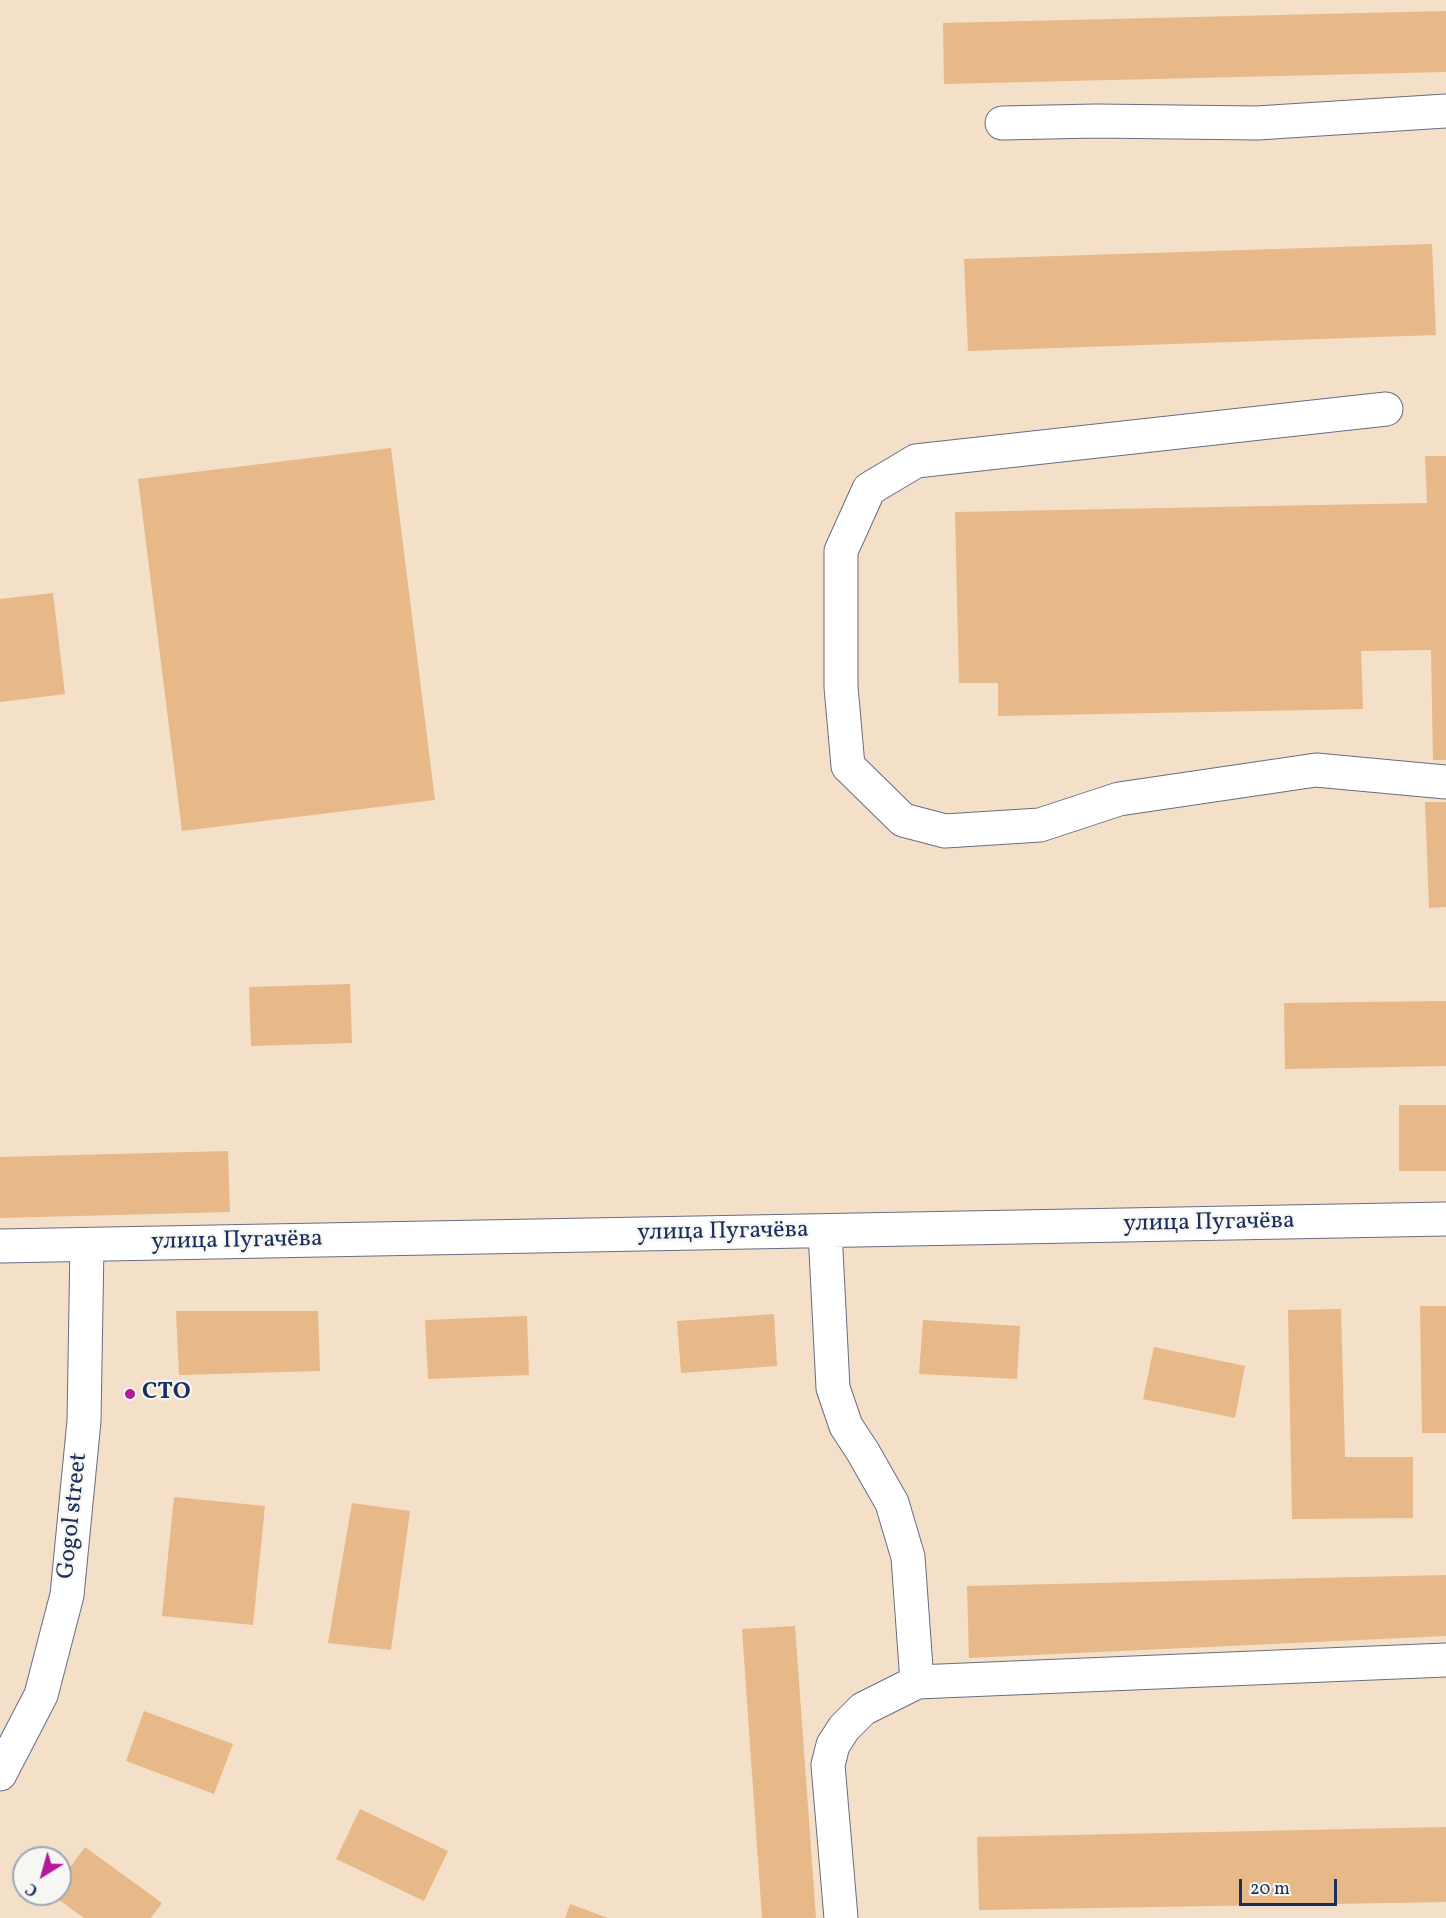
<!DOCTYPE html>
<html>
<head>
<meta charset="utf-8">
<style>
  body { margin:0 }
  #map { position:relative; width:1446px; height:1918px; overflow:hidden; background:#f4e0c8; font-family:Vollkorn,serif }
  canvas { display:block }
  .north { position:absolute; left:12px; top:1846px; width:60px; height:60px; box-sizing:border-box; background:#f6f6f2; border:2px solid #9ea6b7; border-radius:50%; rotate:217deg; font-size:16px; font-weight:700; line-height:24px; text-align:center; color:#1b2f5e }
  .north::after { content:''; display:block; margin:auto; width:21px; height:27px; background:#b5179e; clip-path:polygon(50% 0,100% 100%,50% 72%,0 100%) }
  .scale { position:absolute; left:1239px; top:1879px; width:98px; height:27px; box-sizing:border-box; border:3px solid #1b2f5e; border-top:0; padding-left:8px; font-size:18px; line-height:21px; white-space:nowrap; color:#1b2f5e; -webkit-text-stroke:4px #f6f6f2; paint-order:stroke }
</style>
</head>
<body>
<div id="map">
<canvas width="1446" height="1918"></canvas>
<div class="north">С</div>
<div class="scale">20 m</div>
</div>
<script>
const ctx = document.querySelector('canvas').getContext('2d');
ctx.lineJoin = 'round';
function paint(path, color) { ctx.fillStyle = color; ctx.fill(path, 'evenodd'); }
const shape = rows => new Path2D(rows.map(r => 'M' + r).join(''));
function stroke(path, color, width, dash) { ctx.strokeStyle = color; ctx.lineWidth = width; ctx.lineCap = dash ? 'butt' : 'round'; ctx.setLineDash(dash || []); ctx.stroke(path); }
function label(font, color, halo, rows, align = 'center') {
  ctx.font = font + ' Vollkorn,serif'; ctx.lineWidth = 4.5; ctx.setLineDash([]); ctx.textBaseline = 'middle'; ctx.strokeStyle = halo; ctx.fillStyle = color; for (const [text, x, y, turn = 0] of rows) {
    ctx.save(); ctx.translate(x, y); ctx.rotate((+turn || 0) * Math.PI / 180); ctx.textAlign = isNaN(turn) ? turn : align; if (halo) ctx.strokeText(text, 0, 0); ctx.fillText(text, 0, 0); ctx.restore();
  }
}
paint(shape([
  [1446,11,1446,72,944,84,943,23],
  [1432,244,1436,335,968,351,964,259],
  [391,448,435,800,182,831,138,479],
  [1425,456,1446,456,1446,760,1433,760,1431,650,1361,651,1363,709,998,716,998,683,959,683,955,512,1427,503],
  [53,593,65,694,0,702,0,599],
  [1425,802,1446,802,1446,907,1429,908],
  [350,984,352,1043,251,1046,249,987],
  [1446,1001,1446,1066,1285,1069,1284,1003],
  [1399,1105,1446,1105,1446,1171,1399,1171],
  [228,1151,230,1212,0,1218,0,1157],
  [1420,1306,1446,1306,1446,1433,1422,1433],
  [1341,1309,1345,1457,1413,1457,1413,1518,1292,1519,1288,1310],
  [176,1311,318,1311,320,1371,179,1375],
  [774,1314,777,1366,681,1373,677,1321],
  [527,1316,529,1375,428,1379,425,1320],
  [923,1320,1020,1326,1017,1379,919,1374],
  [1154,1347,1245,1366,1235,1418,1143,1399],
  [174,1497,265,1506,253,1625,162,1616],
  [352,1503,410,1511,391,1650,328,1643],
  [1446,1575,1446,1636,969,1658,967,1586],
  [795,1626,816,1918,762,1918,742,1629],
  [144,1711,233,1744,214,1794,126,1761],
  [360,1809,448,1851,424,1901,336,1859],
  [1446,1827,1446,1902,979,1910,977,1837],
  [85,1847,162,1903,151,1918,84,1918,51,1894,60,1894,60,1881],
  [570,1904,608,1918,565,1918]
]), '#e7b888');
const minor = shape([
  [1002,123,1096,121,1257,123,1446,111],
  [1386,409,916,461,869,489,841,551,841,687,848,766,903,820,945,831,1040,825,1119,799,1316,770,1446,782],
  [825,1231,833,1388,846,1426,863,1452,892,1503,908,1557,917,1682],
  [0,1246,1446,1219],
  [0,1774,41,1695,67,1595,84,1421,87,1245],
  [841,1918,828,1765,833,1745,844,1728,863,1709,917,1682,1446,1660]
]);
stroke(minor, '#676d83', 35);
stroke(minor, '#fff', 33);
for (const [x, y, r, color] of [
  [130,1394,6,"#b5179e"]
]) { const dot = new Path2D(); dot.arc(x, y, r, 0, 2 * Math.PI); ctx.fillStyle = color; ctx.fill(dot); stroke(dot, '#f6f6f2', 2); }
label('24px', '#1b2f5e', '#f6f6f2', [
  ["улица Пугачёва",1209,1224,-1],
  ["улица Пугачёва",723,1233,-1],
  ["улица Пугачёва",237,1242,-1],
  ["Gogol street",74,1516,-84]
]);
label('bold 24px', '#1b2f5e', '#f6f6f2', [
  ["СТО",142,1394]
], 'left');
</script>
</body>
</html>
